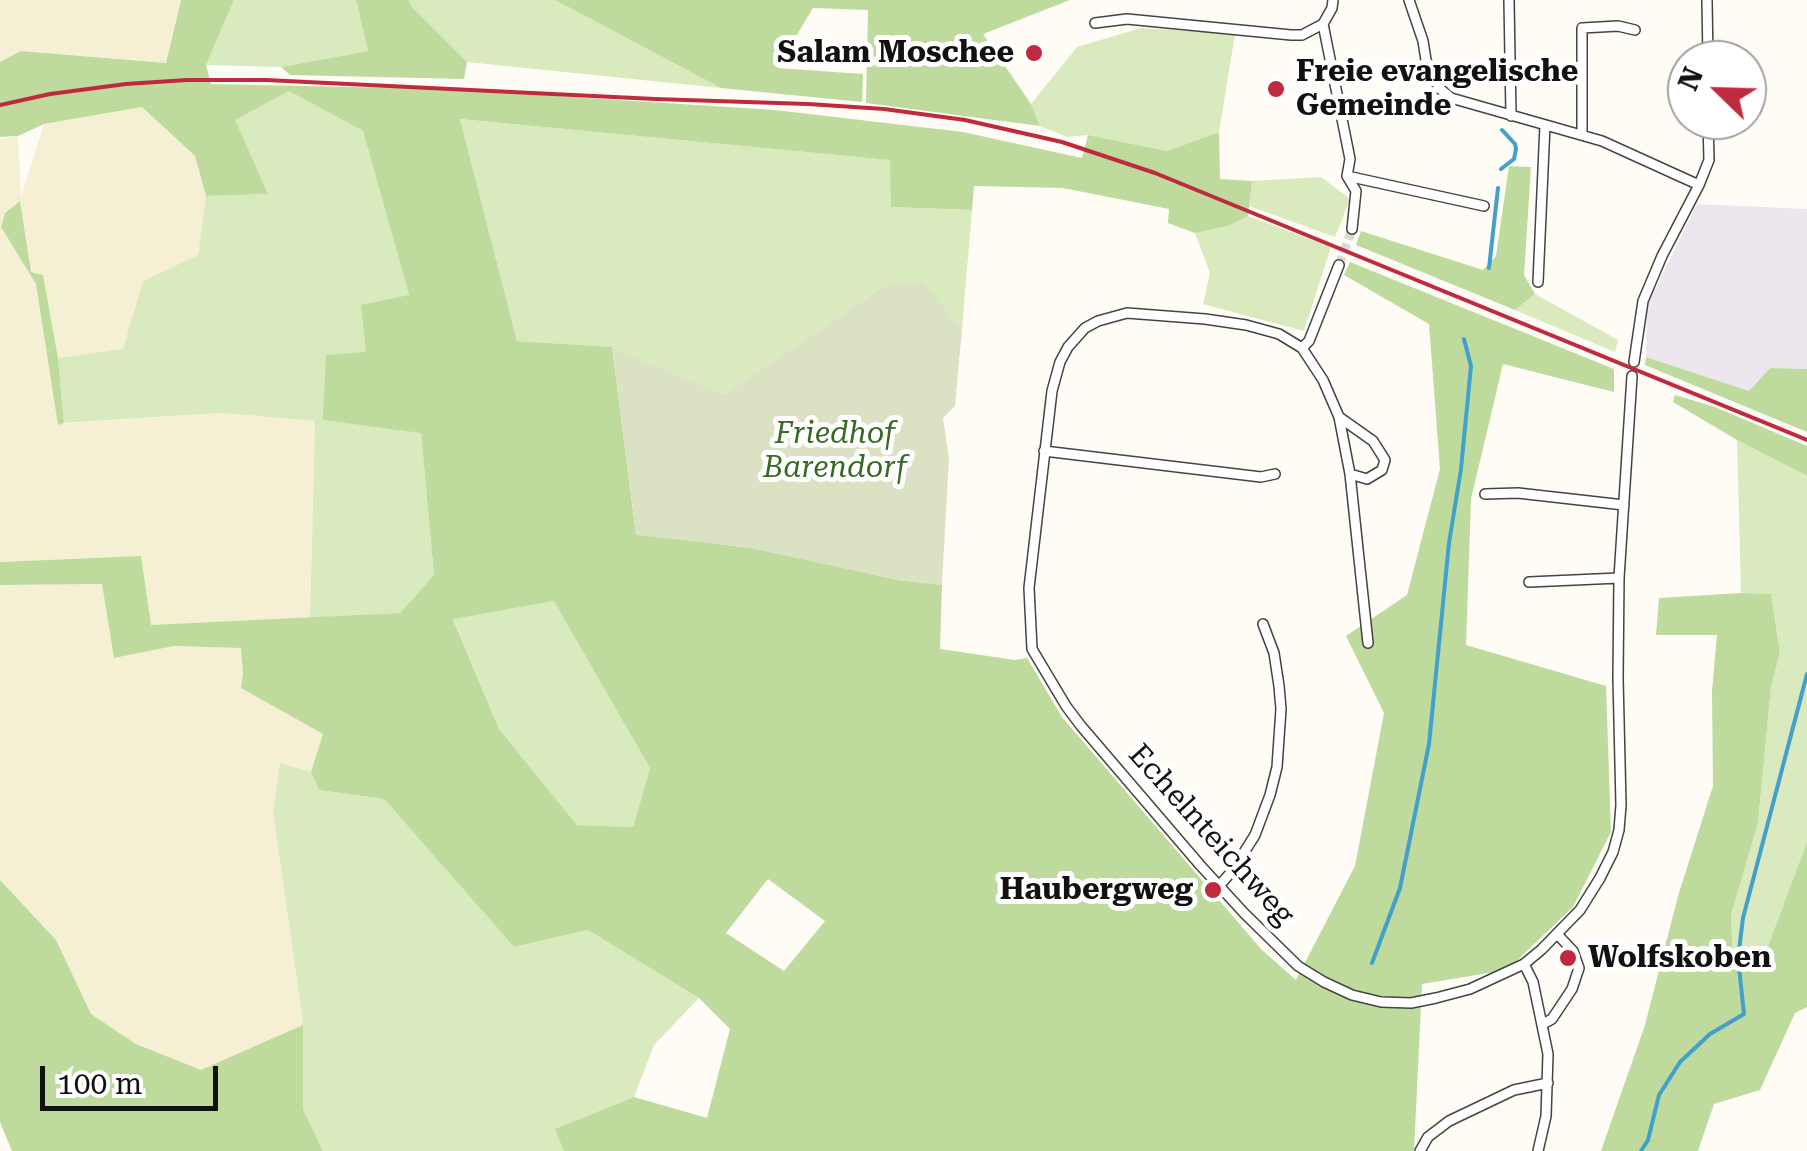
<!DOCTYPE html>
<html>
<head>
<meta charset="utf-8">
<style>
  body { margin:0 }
  #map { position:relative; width:1807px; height:1151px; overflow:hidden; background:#fffcf5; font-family:"Roboto Serif",serif }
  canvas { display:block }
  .north { position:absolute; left:1667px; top:40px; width:100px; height:100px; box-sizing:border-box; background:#fff; border:2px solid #a0a0a0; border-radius:50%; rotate:293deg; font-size:28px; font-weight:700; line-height:40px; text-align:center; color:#111 }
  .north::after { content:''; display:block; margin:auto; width:35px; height:45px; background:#c02a3e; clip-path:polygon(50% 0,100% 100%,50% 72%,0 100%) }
  .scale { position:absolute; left:40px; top:1066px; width:178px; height:45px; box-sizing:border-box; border:5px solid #111; border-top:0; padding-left:12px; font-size:30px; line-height:35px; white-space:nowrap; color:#111; -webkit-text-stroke:8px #fff; paint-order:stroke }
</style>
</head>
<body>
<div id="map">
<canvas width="1807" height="1151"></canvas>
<div class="north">N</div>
<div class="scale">100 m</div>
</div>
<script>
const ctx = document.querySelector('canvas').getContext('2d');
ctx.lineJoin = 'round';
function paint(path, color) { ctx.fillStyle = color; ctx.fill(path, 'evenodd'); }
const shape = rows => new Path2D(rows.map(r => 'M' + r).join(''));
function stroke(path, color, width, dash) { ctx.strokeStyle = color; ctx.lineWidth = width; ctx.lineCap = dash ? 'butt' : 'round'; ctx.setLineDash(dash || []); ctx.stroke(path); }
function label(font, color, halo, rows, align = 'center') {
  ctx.font = font + ' "Roboto Serif",serif'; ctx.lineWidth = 10; ctx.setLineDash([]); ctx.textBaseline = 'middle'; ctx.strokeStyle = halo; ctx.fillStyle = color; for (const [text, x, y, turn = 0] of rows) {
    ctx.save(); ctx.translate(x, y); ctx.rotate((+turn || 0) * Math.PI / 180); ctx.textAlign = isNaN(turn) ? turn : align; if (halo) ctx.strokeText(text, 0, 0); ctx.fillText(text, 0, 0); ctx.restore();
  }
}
paint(shape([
  [1697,204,1807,209,1807,369,1770,368,1749,391,1646,357,1647,306]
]), '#ede6ef');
paint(shape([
  [0,0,181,0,166,63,22,51,0,62],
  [142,107,195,156,206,196,198,255,143,281,124,349,58,358,43,275,31,272,20,201,5,213,1,227,36,284,58,424,220,413,315,421,310,618,150,625,141,556,0,562,0,140,18,136,21,197,44,124],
  [102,584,115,658,174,646,242,648,243,674,242,688,323,734,311,772,280,763,273,811,303,1025,201,1071,136,1044,91,1014,56,940,0,880,0,585]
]), '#f5efd4');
paint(shape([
  [234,0,356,0,368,51,281,67,206,65],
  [409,0,555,0,721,88,467,62,411,6],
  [1141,28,1235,34,1219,132,1167,151,1088,135,1067,137,1040,126,1031,104,1077,47],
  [289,91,363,131,409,295,367,352,323,420,421,432,434,575,400,613,310,618,315,421,220,413,64,423,58,358,123,349,143,281,198,255,206,196,268,194,234,120],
  [460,119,891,160,891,207,972,210,962,329,923,283,887,284,724,394,612,347,517,341],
  [1321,177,1350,199,1335,237,1249,206,1252,181],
  [1248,216,1331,247,1304,331,1203,304,1210,273,1195,233,1228,226],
  [1535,294,1618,340,1615,352,1515,310],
  [1737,440,1807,476,1807,842,1768,946,1750,964,1733,955,1731,915,1758,823,1771,687,1780,653,1771,594,1741,593],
  [555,601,650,768,633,827,577,825,499,729,453,618],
  [280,763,311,772,319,790,384,799,514,947,588,930,699,998,654,1045,634,1097,556,1129,564,1151,323,1151,303,1109,303,1024,273,811]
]), '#d8eabe');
paint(shape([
  [181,0,234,0,206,65,211,84,446,89,775,110,963,132,1082,158,1088,135,1167,151,1219,132,1220,179,1252,181,1248,216,1228,226,1195,233,1168,223,1169,209,1063,188,974,186,972,210,891,207,890,160,460,119,517,341,612,347,636,534,760,549,898,580,942,585,940,649,1015,660,1027,658,1062,717,1261,949,1296,980,1355,866,1384,713,1346,636,1407,595,1440,469,1429,324,1344,275,1350,262,1614,369,1614,392,1503,364,1471,499,1466,645,1606,686,1611,832,1573,907,1507,970,1422,984,1414,1151,564,1151,555,1129,634,1097,707,1118,730,1029,699,998,588,930,514,947,384,799,319,790,311,772,323,734,241,688,243,674,241,648,174,646,114,658,102,584,0,585,0,562,141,556,151,625,400,613,434,575,421,433,323,420,326,355,366,352,361,305,409,295,363,131,289,91,235,120,268,194,206,196,195,156,142,107,44,124,18,136,0,137,0,62,21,51,166,63],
  [554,601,650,768,633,827,577,825,499,729,453,619],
  [768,879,825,921,784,971,726,933],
  [356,0,409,0,411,6,467,62,464,79,290,75,281,67,368,51],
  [555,0,1070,0,983,34,1031,104,1040,126,866,103,868,10,813,8,777,68,863,74,862,102,721,88],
  [1509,166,1531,167,1524,275,1535,294,1515,310,1356,245,1361,231,1483,270,1496,256],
  [20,201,31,272,43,275,58,358,64,423,58,425,36,284,1,227,5,213],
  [1646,357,1749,391,1770,368,1807,369,1807,432,1645,365],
  [1675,395,1715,407,1807,446,1807,476,1737,440,1673,402],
  [1741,593,1771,594,1780,653,1771,687,1758,823,1731,915,1733,955,1750,964,1768,946,1807,842,1807,1007,1795,1013,1760,1090,1714,1104,1698,1151,1601,1151,1645,1025,1678,896,1713,786,1712,691,1717,635,1656,635,1659,598],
  [0,880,56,940,91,1014,136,1044,201,1070,303,1025,303,1109,323,1151,12,1151,0,1122]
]), '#beda9d');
paint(shape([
  [923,282,962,329,955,406,943,418,949,459,942,585,898,580,745,547,636,535,612,347,724,394,887,284]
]), '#dbe2c4');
stroke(shape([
  [1501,169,1514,159,1516,149,1515,144,1502,130],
  [1489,268,1498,188],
  [1372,963,1400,888,1429,744,1449,543,1461,469,1471,366,1464,339],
  [1641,1151,1648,1140,1659,1095,1680,1062,1710,1034,1744,1014,1738,958,1743,918,1807,674]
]), '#42a0cb', 4);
stroke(shape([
  [1339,265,1352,229]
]), '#dbd9d3', 9, [9, 4.5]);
const street = shape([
  [1333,0,1332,8,1323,24,1350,159,1347,176,1356,191,1352,229],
  [1409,0,1423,41,1426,60,1439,88,1451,98,1602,141,1699,185,1662,256,1643,301,1634,362],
  [1509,0,1511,116],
  [1707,0,1708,60],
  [1095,23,1127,19,1291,35,1302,35,1323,24],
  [1582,135,1582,28,1618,26,1635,30],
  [1347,176,1484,206],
  [1699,185,1709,160,1708,120],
  [1538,282,1545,125],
  [1302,348,1309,341,1339,265],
  [1339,417,1373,441,1385,460,1382,470,1367,479,1350,474],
  [1044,451,1261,477,1275,474],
  [1485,494,1518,493,1624,505],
  [1529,582,1619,578],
  [1368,643,1350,474,1339,417,1323,380,1302,348,1279,334,1246,325,1205,319,1127,313,1098,321,1085,328,1068,347,1060,362,1052,391,1029,588,1032,649,1066,706,1081,726,1200,865,1244,913,1298,966,1324,982,1352,995,1381,1002,1411,1003,1436,998,1470,989,1524,964,1541,950,1580,910,1600,878,1613,852,1619,830,1621,805,1618,678,1619,578,1632,376],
  [1219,886,1233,870,1255,835,1270,795,1277,767,1281,709,1279,686,1274,653,1263,624],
  [1524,964,1533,982,1548,1054,1546,1116,1538,1151],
  [1543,1024,1552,1019,1572,989,1579,968,1573,951,1557,934],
  [1420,1151,1428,1137,1449,1121,1514,1090,1548,1083]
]);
stroke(street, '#444', 12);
stroke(street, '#fff', 9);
stroke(shape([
  [0,105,50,94,126,84,187,80,266,80,655,99,808,104,884,109,965,120,1062,142,1155,173,1807,440]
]), '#c02a3e', 4);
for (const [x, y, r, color] of [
  [1034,53,10,"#c02a3e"],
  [1276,89,10,"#c02a3e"],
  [1213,890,10,"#c02a3e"],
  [1568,958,10,"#c02a3e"]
]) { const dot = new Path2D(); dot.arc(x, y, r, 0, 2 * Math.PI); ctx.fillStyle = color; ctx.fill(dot); stroke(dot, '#fff', 4); }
label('bold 30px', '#111', '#fff', [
  ["Salam Moschee",1014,53],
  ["Freie evangelische",1296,72,"left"],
  ["Gemeinde",1296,106,"left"],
  ["Haubergweg",1193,890],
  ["Wolfskoben",1588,958,"left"]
], 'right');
label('italic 30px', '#366921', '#fff', [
  ["Friedhof",835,434],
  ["Barendorf",835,468]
]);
label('30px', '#111', '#fff', [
  ["Echelnteichweg",1211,835,48]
]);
</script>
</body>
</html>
